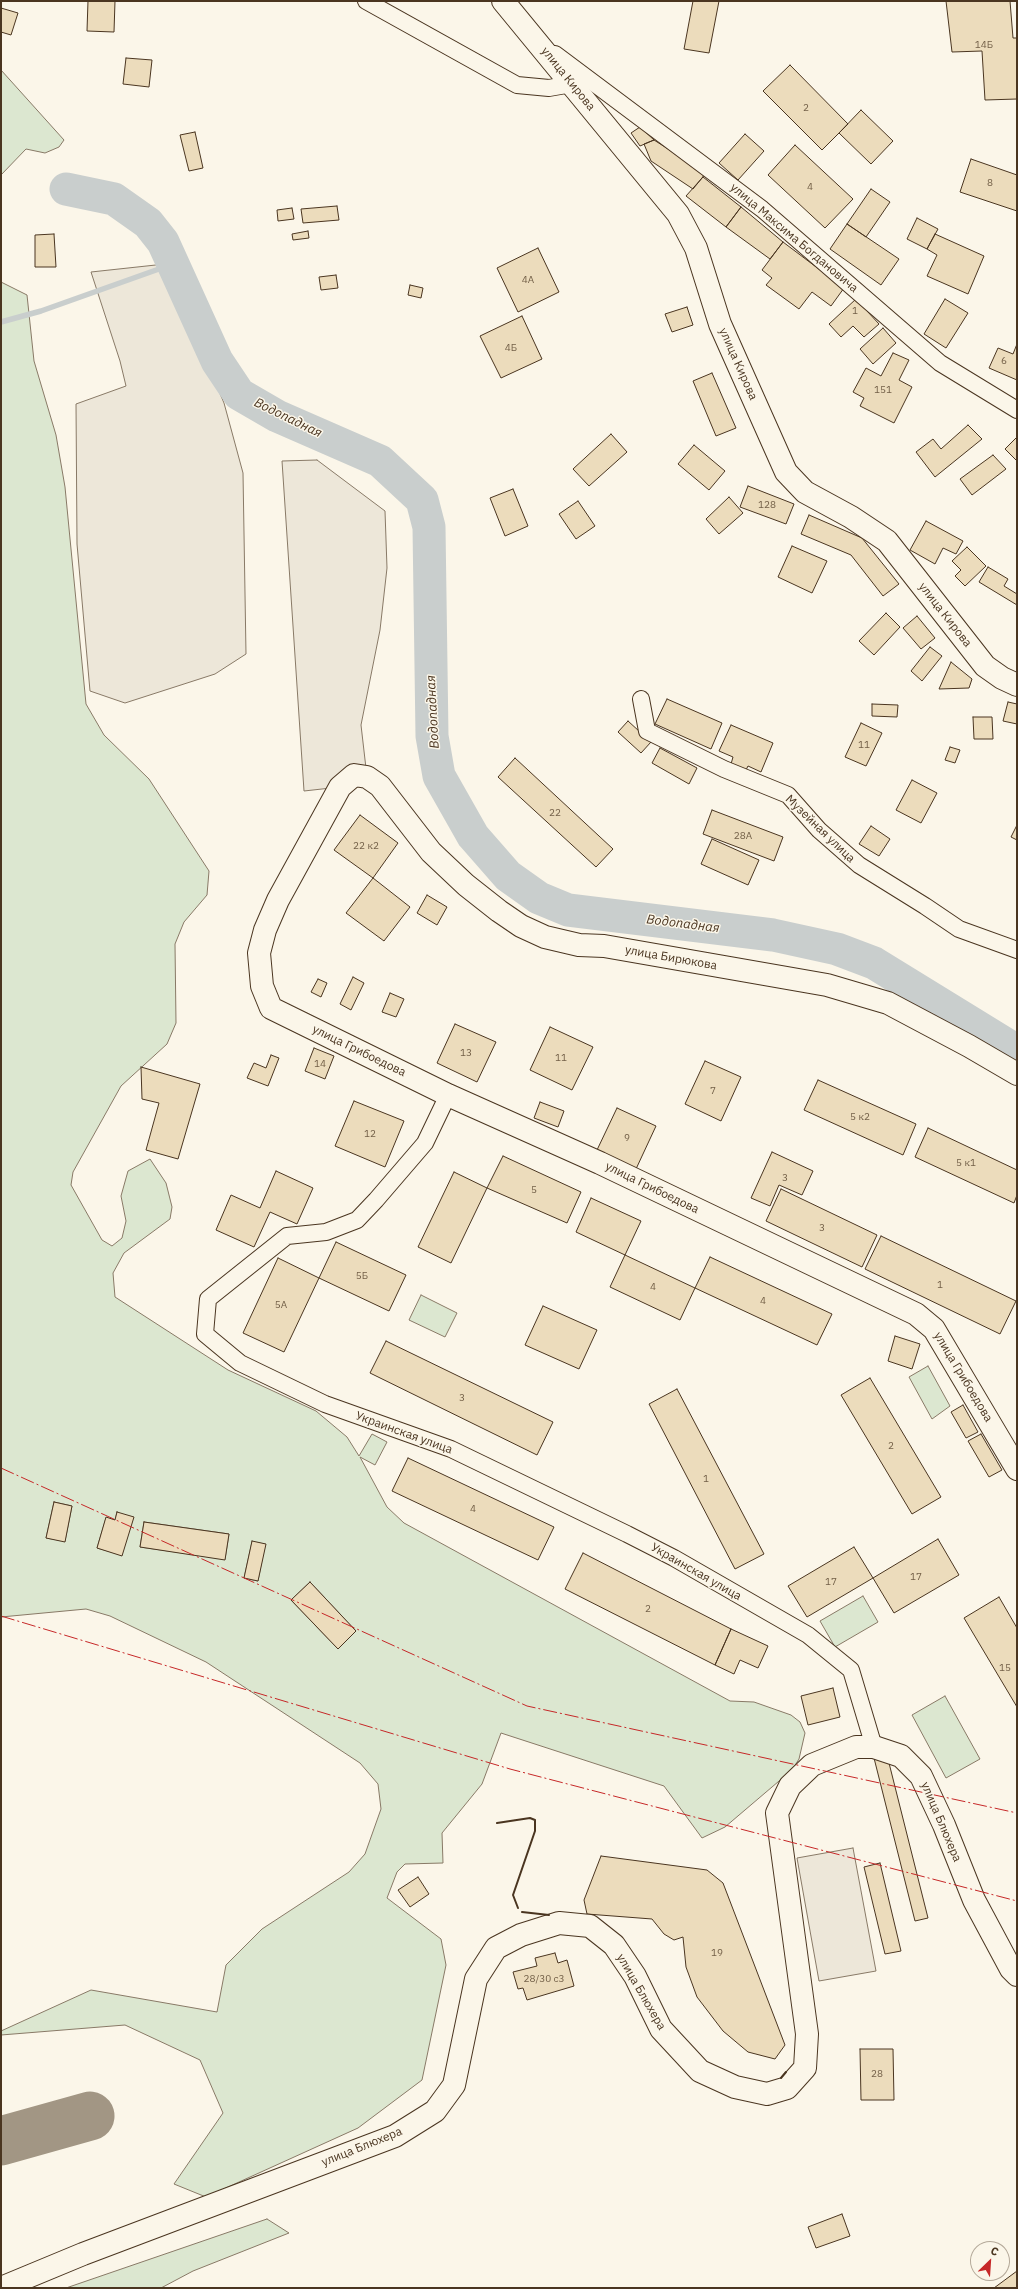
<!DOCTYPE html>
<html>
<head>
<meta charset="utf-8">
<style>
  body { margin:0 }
  #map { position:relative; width:1018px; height:2289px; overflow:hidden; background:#fbf6e9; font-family:"IBM Plex Sans",sans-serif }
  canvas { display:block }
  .frame { position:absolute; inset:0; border:2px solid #4a3520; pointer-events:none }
  .north { position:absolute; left:970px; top:2241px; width:40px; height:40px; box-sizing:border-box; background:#fbf6e9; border:1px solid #b4a999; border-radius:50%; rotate:25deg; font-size:11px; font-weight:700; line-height:16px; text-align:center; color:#4a3520 }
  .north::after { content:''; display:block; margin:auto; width:14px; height:18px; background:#c62828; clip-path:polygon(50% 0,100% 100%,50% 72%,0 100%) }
</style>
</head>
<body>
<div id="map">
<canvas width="1018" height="2289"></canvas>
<div class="frame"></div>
<div class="north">С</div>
</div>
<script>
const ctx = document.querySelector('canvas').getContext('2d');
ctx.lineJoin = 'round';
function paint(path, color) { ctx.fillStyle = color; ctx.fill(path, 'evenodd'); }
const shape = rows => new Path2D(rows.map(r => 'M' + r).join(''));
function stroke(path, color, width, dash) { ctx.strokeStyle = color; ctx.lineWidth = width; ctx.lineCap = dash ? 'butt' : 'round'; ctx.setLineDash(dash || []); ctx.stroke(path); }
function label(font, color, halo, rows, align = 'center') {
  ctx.font = font + ' "IBM Plex Sans",sans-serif'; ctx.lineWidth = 3; ctx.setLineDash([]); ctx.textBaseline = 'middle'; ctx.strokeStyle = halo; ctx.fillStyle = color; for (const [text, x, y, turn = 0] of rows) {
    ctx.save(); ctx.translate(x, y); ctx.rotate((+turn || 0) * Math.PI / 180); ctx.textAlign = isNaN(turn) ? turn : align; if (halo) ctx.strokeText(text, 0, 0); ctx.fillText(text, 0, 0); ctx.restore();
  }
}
const green = shape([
  [1,70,64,140,59,147,45,153,26,149,1,175,1,70],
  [1,282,27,295,34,361,56,435,65,487,86,704,104,735,149,779,209,871,207,895,184,922,175,944,176,1023,167,1044,121,1086,73,1172,71,1185,102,1240,112,1246,122,1238,126,1221,121,1196,128,1171,150,1159,166,1183,172,1207,170,1219,124,1253,113,1273,115,1297,228,1370,316,1411,347,1437,359,1456,372,1434,387,1442,375,1465,360,1457,387,1507,404,1523,730,1701,754,1702,791,1715,800,1722,805,1733,799,1759,792,1770,725,1827,702,1838,664,1786,501,1733,482,1784,442,1833,443,1863,405,1864,397,1872,387,1898,441,1939,446,1965,422,2080,358,2128,206,2197,174,2184,223,2113,200,2060,125,2025,1,2035,1,2031,91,1990,217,2012,226,1965,262,1929,349,1872,365,1854,381,1809,378,1784,360,1763,206,1662,110,1616,86,1609,1,1617,1,282],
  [54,1502,72,1506,65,1541,46,1538,54,1502],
  [117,1512,122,1555,97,1548,106,1518,115,1520,117,1512],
  [144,1522,229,1534,225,1559,140,1547,144,1522],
  [252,1542,265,1544,258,1581,244,1578,252,1542],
  [310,1582,356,1631,338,1649,291,1600,310,1582],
  [421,1295,457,1313,445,1337,409,1320,421,1295],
  [928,1366,950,1406,932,1419,909,1377,928,1366],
  [863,1596,878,1622,835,1647,820,1621,863,1596],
  [945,1696,980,1759,946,1778,912,1715,945,1696],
  [267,2219,289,2233,193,2271,161,2288,66,2288,267,2219]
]);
paint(green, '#dce7d0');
stroke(green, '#887966', 1);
const parking = shape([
  [165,264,224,403,243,473,246,654,215,674,125,703,90,691,77,544,76,404,126,386,120,361,91,272,165,264],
  [317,460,385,511,387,568,380,630,361,725,367,777,340,787,304,791,282,461,317,460],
  [853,1848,876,1971,819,1981,797,1858,853,1848]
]);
paint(parking, '#ede7d9');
stroke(parking, '#887966', 1);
stroke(shape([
  [1,322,41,311,173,264]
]), '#c9cecd', 5.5);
stroke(shape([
  [66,189,114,199,148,223,163,242,217,361,239,394,277,416,380,461,422,500,429,527,432,736,439,776,473,836,508,876,539,898,568,910,773,935,837,949,874,963,1017,1051]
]), '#c9cecd', 33);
stroke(shape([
  [1,2141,90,2116]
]), '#a29684', 49);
const building = shape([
  [88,1,115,1,114,32,87,31,88,1],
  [693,1,719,1,709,53,684,49,693,1],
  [946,1,1010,1,1013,38,1017,38,1017,99,985,100,982,51,952,52,946,1],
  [1,8,18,13,11,35,1,32,1,8],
  [126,58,152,60,149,87,123,84,126,58],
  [790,65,848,124,822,150,763,91,790,65],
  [861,110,893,141,871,164,839,133,861,110],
  [640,127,654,140,640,146,631,133,640,127],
  [195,132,203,168,189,171,180,135,195,132],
  [745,134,764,151,738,180,719,163,745,134],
  [654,140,706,173,693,189,651,161,644,144,654,140],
  [795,145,853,199,825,228,768,175,795,145],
  [971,159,1017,175,1017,211,960,192,971,159],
  [703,177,741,207,726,227,686,196,703,177],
  [871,189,890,202,866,237,847,224,871,189],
  [337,206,339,220,303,223,301,209,337,206],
  [741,207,783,242,770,259,726,227,741,207],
  [292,208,294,219,278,221,277,210,292,208],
  [917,218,938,229,927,249,907,239,917,218],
  [847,224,899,259,881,285,830,249,847,224],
  [308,231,309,238,293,240,292,234,308,231],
  [54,234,56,267,35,267,35,235,54,234],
  [935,234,984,256,968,294,927,276,937,255,927,249,935,234],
  [783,242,844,288,831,306,812,292,799,309,766,285,772,278,762,270,783,242],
  [538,248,559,292,518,312,497,268,538,248],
  [336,275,338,288,321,290,319,277,336,275],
  [410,285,423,288,421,298,408,295,410,285],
  [856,299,879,324,864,337,853,326,841,337,829,324,856,299],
  [945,299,968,313,946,348,924,334,945,299],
  [687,307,693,325,672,332,665,314,687,307],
  [522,316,542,359,501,378,480,336,522,316],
  [883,328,896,343,873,364,860,349,883,328],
  [1017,344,1017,380,989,368,998,348,1013,354,1017,344],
  [893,353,909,360,899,380,912,387,894,423,860,406,864,398,853,392,866,368,881,376,893,353],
  [712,373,736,428,716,436,693,381,712,373],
  [968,425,982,439,935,477,916,452,933,439,941,449,968,425],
  [611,434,627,452,589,486,573,469,611,434],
  [1017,437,1017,461,1005,449,1017,437],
  [694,445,725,471,709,490,678,464,694,445],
  [993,455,1006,469,972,495,960,479,993,455],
  [748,486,794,504,786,524,740,507,748,486],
  [513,489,528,526,505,536,490,498,513,489],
  [729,497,743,513,719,534,706,519,729,497],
  [578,501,595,526,576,539,559,514,578,501],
  [809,515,862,538,899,584,883,596,851,555,801,534,809,515],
  [926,521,963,541,956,554,943,548,935,564,910,550,926,521],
  [792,546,827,561,812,593,778,577,792,546],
  [967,547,986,566,965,586,955,576,961,570,952,561,967,547],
  [988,567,1008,579,1004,586,1017,594,1017,605,979,582,988,567],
  [886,613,900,627,874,655,859,641,886,613],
  [917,616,935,638,921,649,903,628,917,616],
  [930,647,942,656,922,681,911,671,930,647],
  [951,662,972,679,969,688,939,689,951,662],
  [667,699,722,723,711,749,655,724,667,699],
  [1008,702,1017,704,1017,724,1003,721,1008,702],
  [872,704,898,705,897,717,872,716,872,704],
  [973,717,992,717,993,739,974,739,973,717],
  [628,721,651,742,641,753,618,732,628,721],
  [861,723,882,733,866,766,845,757,861,723],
  [731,725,773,743,761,772,748,766,746,770,731,764,733,757,719,751,731,725],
  [950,747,960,750,955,763,945,760,950,747],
  [660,748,697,768,689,784,652,763,660,748],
  [515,758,613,849,596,867,498,777,515,758],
  [912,780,937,793,921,823,896,810,912,780],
  [712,810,783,837,774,861,703,834,712,810],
  [360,815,398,843,373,878,334,850,360,815],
  [1017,825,1017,840,1011,837,1017,825],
  [871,826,890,839,879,856,859,844,871,826],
  [712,839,759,860,748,885,701,864,712,839],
  [373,878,410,907,384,941,346,913,373,878],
  [427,895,447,907,437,925,417,913,427,895],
  [353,977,364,983,351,1010,340,1004,353,977],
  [318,979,327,983,321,997,311,992,318,979],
  [390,993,404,999,396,1017,382,1012,390,993],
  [455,1024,496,1042,477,1082,437,1063,455,1024],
  [550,1027,593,1047,572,1090,530,1070,550,1027],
  [314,1048,334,1056,325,1079,305,1071,314,1048],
  [271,1055,279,1058,268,1086,247,1078,254,1063,266,1068,271,1055],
  [705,1061,741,1077,721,1121,685,1104,705,1061],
  [141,1067,200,1084,178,1159,146,1150,159,1103,142,1099,141,1067],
  [818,1080,916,1124,903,1155,804,1110,818,1080],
  [354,1101,404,1121,385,1167,335,1146,354,1101],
  [540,1102,564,1111,558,1127,534,1118,540,1102],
  [617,1108,656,1126,636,1169,597,1150,617,1108],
  [928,1128,1017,1170,1017,1195,1014,1203,915,1157,928,1128],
  [772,1152,813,1171,802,1195,779,1185,770,1206,751,1198,772,1152],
  [503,1156,581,1192,567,1223,487,1188,503,1156],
  [276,1171,313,1188,297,1224,270,1212,254,1247,216,1230,231,1195,260,1208,276,1171],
  [454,1172,487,1188,451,1263,418,1247,454,1172],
  [781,1189,877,1235,862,1267,766,1221,781,1189],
  [591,1198,641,1221,625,1255,576,1232,591,1198],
  [881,1236,1016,1301,1000,1334,865,1269,881,1236],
  [336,1242,406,1275,389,1311,319,1278,336,1242],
  [625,1255,695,1288,680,1320,610,1287,625,1255],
  [710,1257,832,1314,817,1345,695,1288,710,1257],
  [278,1258,319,1278,284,1352,243,1333,278,1258],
  [543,1306,597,1330,579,1369,525,1345,543,1306],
  [895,1336,920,1344,912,1369,888,1361,895,1336],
  [386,1341,553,1422,537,1455,370,1373,386,1341],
  [870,1378,941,1497,912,1514,841,1395,870,1378],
  [677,1389,764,1554,735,1569,649,1404,677,1389],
  [963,1405,978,1432,966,1438,951,1412,963,1405],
  [981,1434,1002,1470,989,1477,968,1441,981,1434],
  [408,1458,554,1527,538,1560,392,1491,408,1458],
  [54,1502,72,1506,65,1542,46,1538,54,1502],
  [117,1512,134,1517,122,1556,97,1548,106,1517,115,1520,117,1512],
  [144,1522,229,1534,225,1560,140,1547,144,1522],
  [938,1539,959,1575,894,1613,873,1578,938,1539],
  [252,1541,266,1544,258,1581,244,1578,252,1541],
  [854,1547,873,1578,807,1617,788,1586,854,1547],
  [583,1553,731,1629,715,1665,565,1589,583,1553],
  [310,1582,356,1631,338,1649,291,1600,310,1582],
  [999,1597,1017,1628,1017,1707,964,1618,999,1597],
  [731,1629,768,1646,758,1668,740,1660,734,1674,715,1665,731,1629],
  [833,1688,840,1717,808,1725,801,1696,833,1688],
  [887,1755,928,1918,915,1921,874,1758,887,1755],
  [601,1856,707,1870,723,1883,785,2045,775,2059,748,2052,723,2031,697,1997,686,1967,683,1937,674,1940,664,1934,652,1919,587,1914,584,1900,601,1856],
  [880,1863,901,1951,885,1954,864,1867,880,1863],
  [418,1877,429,1894,410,1907,398,1890,418,1877],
  [555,1953,558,1963,567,1960,574,1986,527,2000,523,1988,518,1989,513,1972,537,1966,535,1958,555,1953],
  [860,2049,893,2049,894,2100,861,2100,860,2049],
  [842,2214,850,2236,816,2248,808,2227,842,2214],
  [1017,2271,1017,2288,994,2288,1017,2271]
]);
paint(building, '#ecdcbc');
stroke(building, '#4a3520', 1);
const street = shape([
  [366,1,517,85,549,88,572,84],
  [555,54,762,209,940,363,1017,410],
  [641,699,647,731,724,769,788,795,819,830,859,865,925,906,959,929,1017,950],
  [448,1095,425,1143,376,1200,357,1220,326,1232,287,1236,208,1299,205,1334,240,1363,325,1404,451,1449,627,1534,674,1558,808,1635,851,1670,874,1747]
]);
const secondary = shape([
  [503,1,678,214,696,248,720,324,786,472,805,492,851,517,887,541,985,666,1002,678,1017,685],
  [1017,1074,969,1046,888,1003,827,985,604,946,579,945,545,937,521,926,499,911,466,885,431,852,380,786,367,777,354,775,340,787,278,900,265,930,259,953,262,986,271,1008,448,1095,600,1163,916,1314,934,1329,1017,1469]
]);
const primary = shape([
  [1,2288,83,2254,395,2136,435,2111,454,2085,476,1979,496,1948,521,1935,559,1923,590,1926,614,1945,635,1976,661,2029,700,2071,735,2087,767,2094,787,2088,805,2068,807,2034,777,1813,790,1786,812,1765,856,1747,874,1747,901,1756,921,1776,944,1825,974,1900,1011,1969,1017,1975]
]);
stroke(street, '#4a3520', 18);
stroke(secondary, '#4a3520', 24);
stroke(primary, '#4a3520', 24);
stroke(street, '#fbf6e9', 16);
stroke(secondary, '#fbf6e9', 22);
stroke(primary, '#fbf6e9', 22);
stroke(shape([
  [497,1823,530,1818,535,1820,535,1831,513,1895,518,1908],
  [522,1912,549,1915],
  [781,2078,786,2072]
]), '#4a3520', 2);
stroke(shape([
  [1,1468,527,1706,1017,1813],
  [1,1616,510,1769,1017,1901]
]), '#c62828', 1, [14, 3, 2, 3]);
label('10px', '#725f47', null, [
  ["14Б",984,45],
  ["2",806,108],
  ["8",990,183],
  ["4",810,187],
  ["4А",528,280],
  ["1",855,311],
  ["4Б",511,348],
  ["6",1004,361],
  ["151",883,390],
  ["128",767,505],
  ["11",864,745],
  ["22",555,813],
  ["28А",743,836],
  ["22 к2",366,846],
  ["13",466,1053],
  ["11",561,1058],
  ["14",320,1064],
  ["7",713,1091],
  ["5 к2",860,1117],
  ["12",370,1134],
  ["9",627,1138],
  ["5 к1",966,1163],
  ["3",785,1178],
  ["5",534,1190],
  ["3",822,1228],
  ["5Б",362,1276],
  ["1",940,1285],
  ["4",653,1287],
  ["4",763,1301],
  ["5А",281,1305],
  ["3",462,1398],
  ["2",891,1446],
  ["1",706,1479],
  ["4",473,1509],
  ["17",916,1577],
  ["17",831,1582],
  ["2",648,1609],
  ["15",1005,1668],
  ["19",717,1953],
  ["28/30 с3",544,1979],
  ["28",877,2074]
]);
label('12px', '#4a3520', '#fbf6e9', [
  ["улица Кирова",568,79,51],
  ["улица Максима Богдановича",794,238,40],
  ["улица Кирова",738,364,66],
  ["улица Кирова",945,615,52],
  ["Музейная улица",820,829,44],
  ["улица Бирюкова",671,958,10],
  ["улица Грибоедова",359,1051,26],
  ["улица Грибоедова",652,1188,26],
  ["улица Грибоедова",963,1377,59],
  ["Украинская улица",404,1433,20],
  ["Украинская улица",696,1572,30],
  ["улица Блюхера",941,1822,67],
  ["улица Блюхера",641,1992,60],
  ["улица Блюхера",362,2147,-22]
]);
label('italic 13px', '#4a3520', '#fbf6e9', [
  ["Водопадная",288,418,26],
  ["Водопадная",433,712,-93],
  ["Водопадная",683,924,7]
]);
</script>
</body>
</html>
